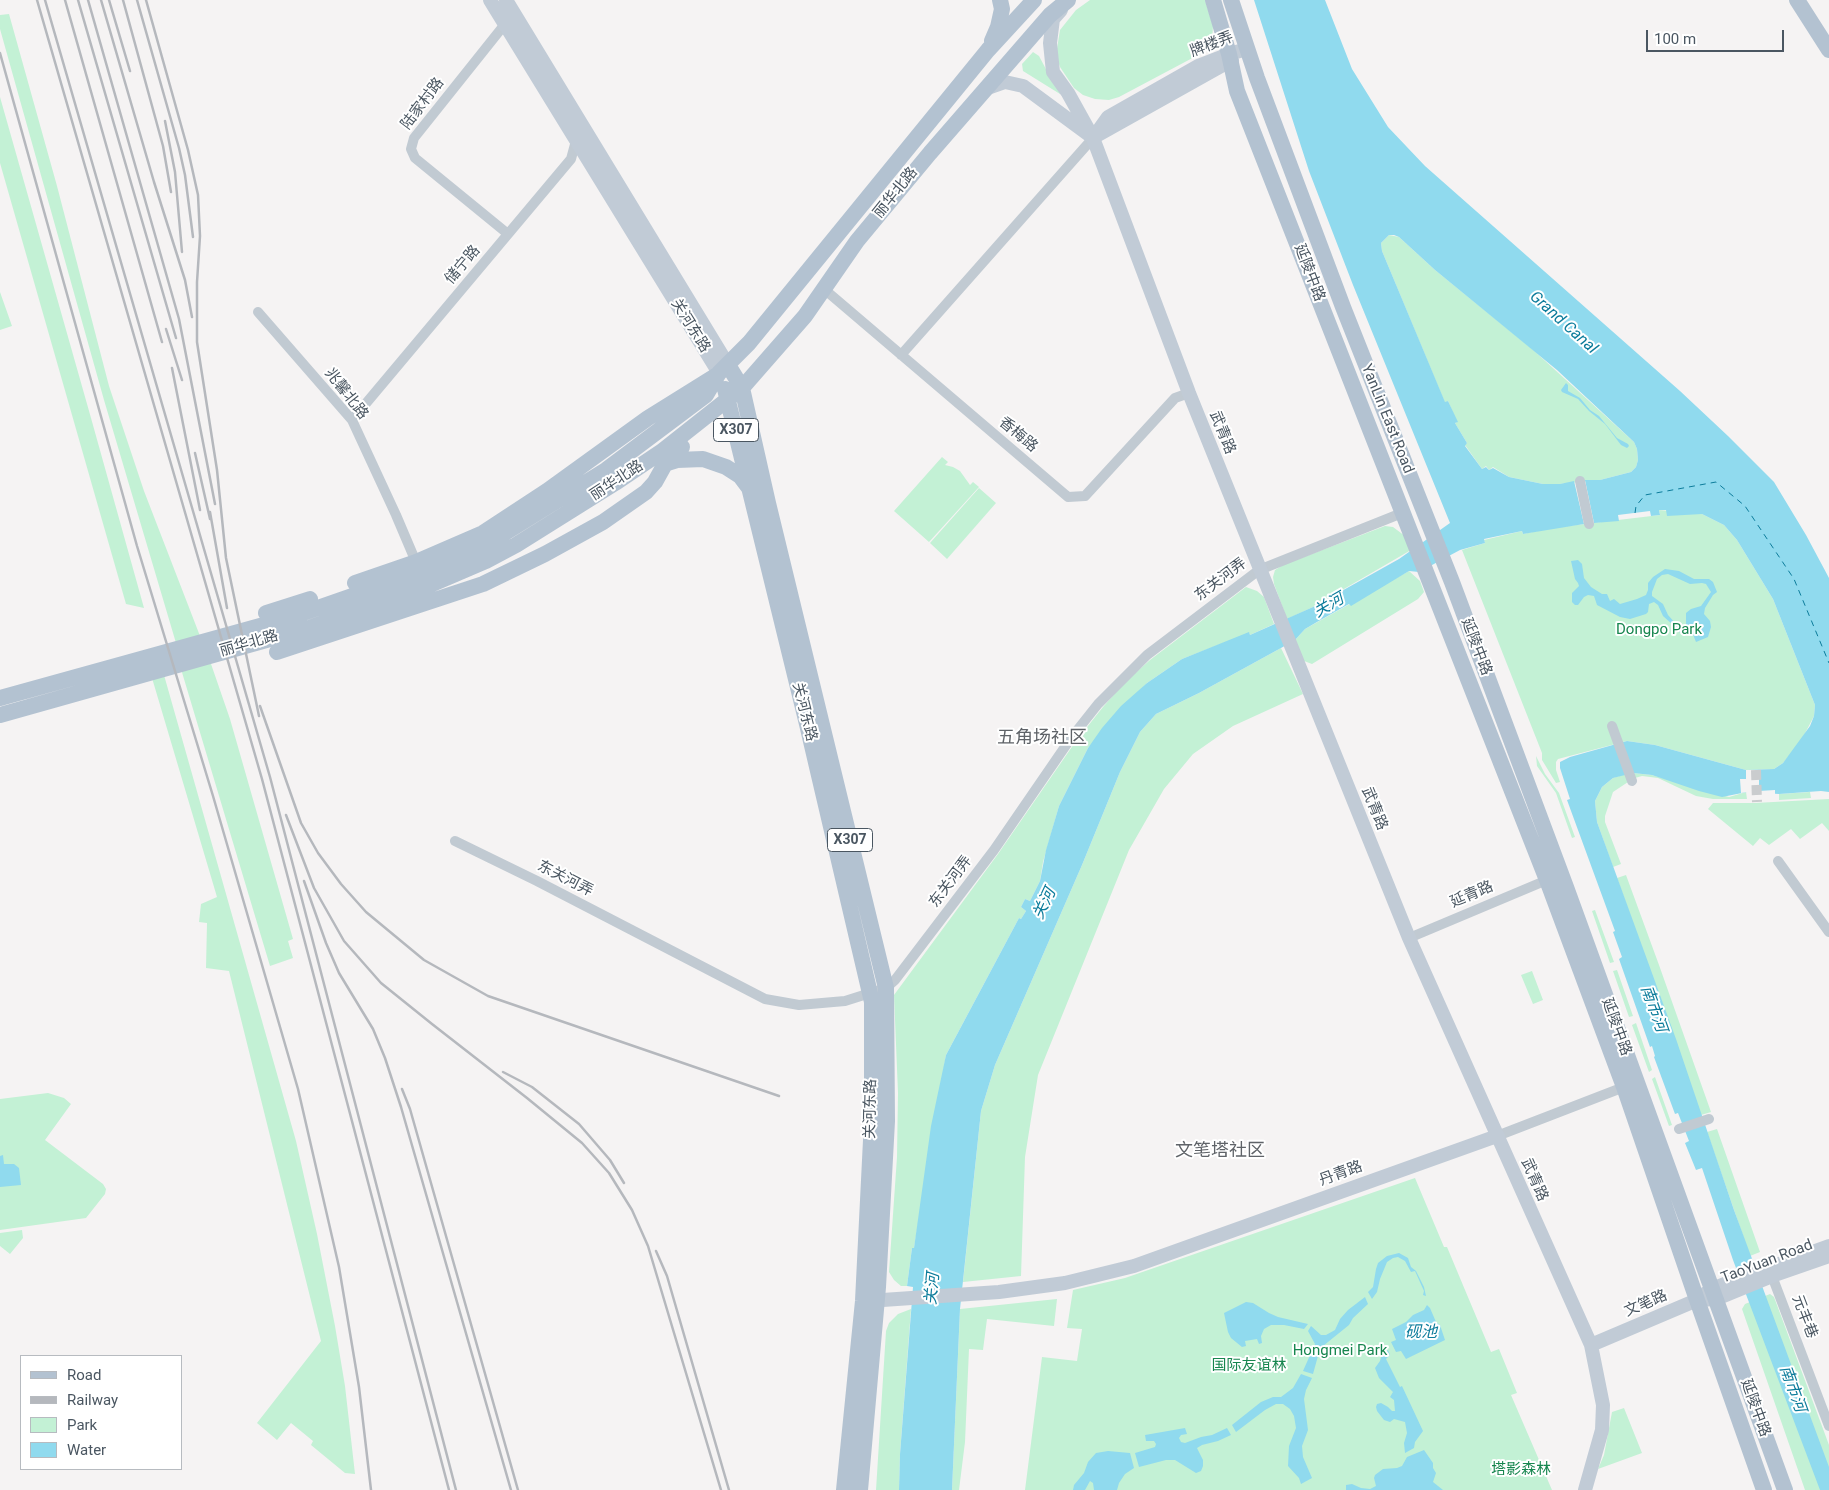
<!DOCTYPE html>
<html>
<head>
<meta charset="utf-8">
<style>
  body { margin:0 }
  #map { position:relative; width:1829px; height:1490px; overflow:hidden; background:#f5f3f3; font-family:Roboto,sans-serif }
  canvas { display:block }
  .legend { position:absolute; left:20px; top:1355px; width:162px; height:115px; box-sizing:border-box; background:#fff; border:1px solid #b7bbc0; margin:0; padding:6px 9px; list-style:none; font-size:15px; color:#4a5661 }
  .legend li { display:flex; align-items:center; gap:10px; height:25px }
  .legend b { width:25px; border:1px solid #b7bbc0 }
  .scale { position:absolute; left:1646px; top:30px; width:138px; height:22px; box-sizing:border-box; border:2px solid #4a5661; border-top:0; padding-left:6px; font-size:15px; line-height:18px; white-space:nowrap; color:#4a5661; -webkit-text-stroke:4px #fff; paint-order:stroke }
</style>
</head>
<body>
<div id="map">
<canvas width="1829" height="1490"></canvas>
<ul class="legend">
<li><b style="height:6px;background:#b3c2d1"></b>Road</li>
<li><b style="height:6px;background:#b5b8bd"></b>Railway</li>
<li><b style="height:14px;background:#c3f1d5"></b>Park</li>
<li><b style="height:14px;background:#90daee"></b>Water</li>
</ul>
<div class="scale">100 m</div>
</div>
<script>
const ctx = document.querySelector('canvas').getContext('2d');
ctx.lineJoin = 'round';
function paint(path, color) { ctx.fillStyle = color; ctx.fill(path, 'evenodd'); }
const shape = rows => new Path2D(rows.map(r => 'M' + r).join(''));
function stroke(path, color, width, dash) { ctx.strokeStyle = color; ctx.lineWidth = width; ctx.lineCap = dash ? 'butt' : 'round'; ctx.setLineDash(dash || []); ctx.stroke(path); }
function label(font, color, halo, rows, align = 'center') {
  ctx.font = font + ' Roboto,"Noto Sans SC",sans-serif'; ctx.lineWidth = 4; ctx.setLineDash([]); ctx.textBaseline = 'middle'; ctx.strokeStyle = halo; ctx.fillStyle = color; for (const [text, x, y, turn = 0] of rows) {
    ctx.save(); ctx.translate(x, y); ctx.rotate((+turn || 0) * Math.PI / 180); ctx.textAlign = isNaN(turn) ? turn : align; if (halo) ctx.strokeText(text, 0, 0); ctx.fillText(text, 0, 0); ctx.restore();
  }
}
paint(shape([
  [1090,0,1205,0,1213,26,1212,41,1200,54,1119,97,1109,100,1095,99,1083,95,1074,88,1060,67,1056,55,1060,30,1076,10],
  [9,14,57,186,109,386,144,491,200,636,176,643,104,400,0,29,0,15],
  [1033,52,1039,56,1048,73,1061,91,1060,94,1023,71,1022,64],
  [0,97,91,418,144,608,126,604,0,163],
  [1389,235,1399,237,1435,270,1531,348,1634,442,1637,449,1638,460,1636,467,1631,472,1600,480,1560,484,1543,484,1509,477,1493,467,1489,470,1486,466,1482,469,1465,445,1467,443,1455,423,1457,422,1448,401,1445,403,1382,251,1381,243],
  [0,292,12,326,0,330],
  [942,457,948,462,945,465,953,467,960,471,970,485,973,482,979,487,929,542,894,511],
  [979,488,996,503,947,559,930,543],
  [1659,510,1702,514,1724,525,1737,540,1773,599,1815,705,1814,716,1800,743,1783,763,1774,769,1746,770,1655,745,1627,741,1558,759,1556,762,1556,770,1560,782,1556,783,1542,760,1542,753,1462,550,1485,543,1484,540,1522,531,1523,534,1551,528,1660,515],
  [1385,526,1393,527,1405,536,1411,550,1313,607,1287,619,1274,584,1273,577,1275,570,1283,565],
  [1409,571,1420,581,1424,592,1418,599,1312,664,1304,661,1295,640,1305,629],
  [1246,587,1257,591,1264,597,1274,624,1250,635,1249,633,1182,659,1147,683,1088,748,1059,806,1043,862,1040,881,1030,901,1025,899,1021,907,1026,911,1021,919,1019,918,946,1055,914,1248,912,1248,907,1286,901,1286,894,1280,889,1272,897,1157,898,1093,894,995,998,854,1076,741,1103,707,1124,683,1150,660],
  [1281,648,1303,694,1233,726,1193,754,1164,789,1129,850,1038,1075,1025,1157,1021,1276,963,1282,981,1111,995,1065,1082,865,1120,772,1140,732,1156,714,1199,693],
  [210,661,230,719,293,939,288,941,293,958,270,966,181,669],
  [164,675,296,1141,317,1234,335,1326,345,1386,355,1474,345,1473,311,1445,313,1441,291,1423,277,1440,257,1423,321,1341,229,971,206,968,207,923,199,922,201,904,217,897,152,678],
  [1536,756,1545,774,1559,793,1575,837,1572,838,1556,793,1537,766],
  [1633,773,1652,775,1729,797,1746,792,1747,799,1713,799,1696,796,1658,778,1642,776,1635,778],
  [1625,774,1628,782,1613,792,1605,816,1605,822,1621,864,1613,867,1597,822,1595,801,1602,787,1613,778],
  [1810,792,1811,798,1779,800,1779,794],
  [1829,799,1829,831,1822,823,1800,839,1791,829,1769,845,1760,838,1753,846,1708,809,1713,803,1755,803],
  [1626,875,1659,965,1711,1112,1701,1115,1617,878],
  [1595,910,1614,962,1610,963,1592,911],
  [1617,970,1633,1016,1629,1017,1613,971],
  [1532,971,1543,1000,1533,1004,1521,975],
  [1636,1023,1652,1070,1649,1072,1632,1025],
  [1655,1077,1672,1125,1669,1126,1652,1079],
  [48,1093,64,1098,71,1104,45,1140,103,1184,106,1189,105,1194,86,1218,0,1230,0,1099],
  [1717,1129,1760,1252,1750,1256,1707,1132],
  [1415,1178,1444,1247,1447,1247,1491,1352,1499,1349,1517,1393,1511,1395,1552,1490,1025,1490,1042,1357,1077,1361,1082,1329,1067,1328,1073,1290,1125,1278],
  [22,1230,23,1238,10,1254,0,1246,0,1233],
  [1770,1294,1774,1297,1829,1445,1829,1490,1805,1490,1742,1309,1745,1304],
  [1057,1299,1054,1326,987,1319,983,1350,969,1349,965,1442,959,1490,952,1490,960,1309],
  [911,1309,900,1454,899,1490,876,1490,886,1331,889,1323,898,1314],
  [1624,1408,1642,1453,1598,1469,1604,1455,1612,1412]
]), '#c3f1d5');
paint(shape([
  [1254,0,1325,0,1352,69,1388,127,1425,166,1680,391,1728,436,1774,482,1806,535,1829,578,1829,792,1821,791,1779,794,1747,792,1722,797,1699,791,1652,775,1633,773,1613,778,1602,787,1595,801,1597,822,1676,1039,1734,1210,1829,1467,1829,1490,1820,1490,1733,1260,1702,1168,1696,1170,1685,1143,1689,1141,1678,1113,1675,1114,1654,1057,1655,1056,1652,1046,1650,1047,1619,959,1622,957,1613,932,1615,931,1567,800,1570,799,1560,768,1560,762,1570,757,1627,741,1655,745,1746,770,1774,769,1783,763,1810,726,1814,716,1815,705,1773,599,1737,540,1724,525,1702,514,1667,516,1666,510,1659,510,1660,515,1651,516,1650,511,1618,515,1619,521,1594,523,1585,480,1600,480,1631,472,1636,467,1638,460,1637,449,1634,442,1557,370,1435,270,1399,237,1394,235,1389,235,1381,243,1382,251,1445,402,1448,401,1458,422,1455,423,1467,443,1465,446,1482,469,1486,467,1489,470,1493,468,1509,477,1543,484,1560,484,1574,481,1584,524,1523,534,1522,531,1484,539,1485,543,1460,550,1419,572,1409,571,1351,606,1349,604,1317,622,1305,629,1295,640,1281,648,1199,693,1156,714,1140,732,1120,772,1082,865,995,1065,981,1111,960,1309,952,1490,899,1490,900,1454,913,1287,907,1286,912,1248,914,1248,931,1126,946,1055,1019,918,1021,919,1026,911,1021,907,1025,899,1030,901,1040,881,1046,850,1059,806,1088,748,1102,728,1121,706,1147,683,1182,659,1249,632,1250,635,1313,607,1399,559,1450,523,1353,285,1309,171],
  [1566,383,1568,385,1568,391,1580,398,1590,410,1599,416,1617,438,1628,444,1629,446,1627,448,1621,445,1605,424,1589,411,1578,399,1562,392,1561,390],
  [1578,560,1582,564,1584,578,1591,587,1602,594,1607,594,1610,601,1614,599,1620,604,1637,599,1646,595,1648,590,1648,583,1653,577,1665,569,1679,571,1694,579,1709,579,1713,582,1717,592,1713,595,1705,608,1704,614,1710,621,1711,627,1708,637,1696,642,1692,632,1685,634,1679,632,1673,628,1672,624,1663,616,1658,605,1654,602,1649,604,1648,612,1646,614,1630,619,1620,617,1597,605,1594,596,1588,595,1584,597,1578,605,1575,605,1572,602,1572,593,1579,586,1578,583,1575,579,1571,561],
  [1668,574,1690,584,1702,583,1706,584,1711,592,1701,606,1691,609,1686,613,1686,624,1682,626,1676,624,1668,615,1663,604,1652,596,1652,592,1657,579,1662,575],
  [3,1155,4,1164,14,1164,19,1168,21,1185,0,1187,0,1156],
  [1399,1253,1408,1258,1411,1267,1416,1271,1424,1287,1426,1296,1423,1295,1424,1291,1415,1271,1411,1272,1405,1261,1398,1257,1393,1258,1387,1262,1380,1279,1377,1292,1372,1299,1368,1292,1373,1287,1376,1269,1378,1263,1387,1256],
  [1365,1297,1368,1304,1353,1318,1349,1325,1323,1346,1318,1356,1313,1374,1303,1371,1315,1344,1308,1331,1311,1326,1321,1335,1326,1335,1335,1330,1340,1319,1348,1310],
  [1246,1302,1253,1303,1269,1313,1278,1317,1308,1324,1304,1329,1284,1325,1271,1325,1264,1329,1261,1336,1262,1343,1259,1344,1257,1339,1245,1341,1246,1346,1242,1347,1231,1338,1228,1332,1224,1313],
  [1427,1305,1430,1308,1436,1322,1440,1325,1445,1340,1406,1359,1401,1351,1396,1352,1391,1342,1396,1340,1392,1329,1406,1322,1413,1315,1424,1310],
  [1388,1350,1390,1355,1386,1359,1400,1387,1402,1386,1423,1431,1415,1442,1414,1448,1405,1453,1404,1443,1407,1433,1405,1422,1394,1419,1390,1422,1384,1420,1377,1411,1376,1407,1377,1404,1381,1403,1388,1407,1392,1411,1395,1411,1394,1400,1390,1397,1393,1392,1379,1378,1375,1368,1380,1361,1382,1354],
  [1301,1374,1312,1378,1306,1390,1304,1399,1308,1430,1302,1446,1303,1457,1312,1478,1301,1484,1299,1478,1288,1466,1289,1446,1296,1428,1294,1416,1290,1409,1283,1404,1276,1404,1265,1410,1236,1432,1232,1425,1261,1402,1273,1397,1281,1397,1293,1388],
  [1185,1428,1187,1434,1181,1435,1179,1438,1181,1442,1185,1443,1201,1437,1212,1435,1227,1428,1231,1435,1218,1441,1202,1445,1197,1448,1203,1460,1203,1466,1201,1471,1196,1473,1175,1460,1166,1460,1139,1467,1135,1453,1155,1447,1156,1444,1154,1441,1146,1441,1145,1435],
  [1424,1450,1433,1463,1433,1468,1436,1473,1433,1482,1443,1490,1346,1490,1346,1485,1352,1484,1361,1488,1370,1489,1376,1486,1374,1478,1375,1475,1383,1469,1397,1468,1402,1466,1407,1457],
  [1108,1451,1130,1453,1134,1468,1125,1474,1119,1483,1117,1490,1094,1490,1093,1483,1090,1481,1085,1490,1073,1490,1074,1485,1084,1473,1088,1462,1096,1453]
]), '#90daee');
paint(shape([
  [1746,770,1759,770,1759,791,1775,790,1775,796,1747,795,1747,792,1741,793,1740,779,1746,779]
]), '#f5f3f3');
stroke(shape([
  [1635,513,1636,506,1645,495,1716,482,1745,506,1794,579,1829,663]
]), '#0c7c9b', 1, [6, 5]);
stroke(shape([
  [1756,770,1757,802]
]), '#caccce', 10, [10, 5]);
stroke(shape([
  [505,24,414,138,411,149,415,158,508,234],
  [824,289,1068,497,1085,496,1175,398,1189,393],
  [258,312,352,420,396,515,416,562],
  [901,355,1093,138],
  [352,420,571,159,577,137],
  [1580,481,1589,524],
  [1612,726,1632,781],
  [455,841,537,881,765,999,799,1005,845,1001,886,988,895,980,994,850,1071,738,1098,704,1147,655,1259,570,1402,513],
  [1778,861,1829,932],
  [1409,938,1547,880],
  [1679,1129,1709,1119],
  [1497,1136,1624,1087],
  [1772,1276,1829,1426]
]), '#c1cad2', 10);
stroke(shape([
  [490,0,719,373],
  [506,0,728,365],
  [1061,10,1053,19,1050,43,1053,72,1068,93,1093,138,1189,393,1409,938,1591,1345,1603,1405,1602,1430,1585,1490],
  [988,88,1005,82,1023,86,1088,134],
  [1098,135,1232,60],
  [1093,138,1108,117,1198,66,1229,54,1247,49],
  [1703,1295,1712,1289,1732,1281,1829,1246],
  [868,1301,999,1292,1065,1283,1134,1266,1497,1136],
  [1591,1345,1697,1300,1716,1299,1772,1276,1829,1256]
]), '#c1cbd6', 14);
stroke(shape([
  [1213,0,1229,54,1237,91,1547,880,1624,1087,1697,1300,1764,1490],
  [1231,0,1257,78,1343,307,1452,582,1566,887,1785,1490],
  [1797,0,1829,50],
  [992,41,998,27,1002,9,1000,0],
  [728,365,742,388,768,503,886,988,887,1121,878,1287,860,1490],
  [725,389,807,724,872,1002,872,1120,863,1301,844,1490],
  [664,464,677,460,703,459,726,467,740,476,749,488],
  [355,583,416,562,483,533,547,491,648,418,717,375],
  [266,613,310,599],
  [277,652,483,584,545,554,603,522,646,492,655,482,665,464,682,447],
  [0,698,289,618,418,573,487,544,606,470,706,395,719,373,749,343,988,50,1034,0],
  [0,715,309,628,430,585,486,561,516,545,615,483,661,452,742,388,805,316,857,241,930,153,1050,15,1068,0]
]), '#b3c2d1', 16);
stroke(shape([
  [37,0,262,779,449,1490],
  [45,0,270,777,456,1490],
  [65,0,162,342],
  [78,0,176,338],
  [88,0,179,319,215,504],
  [101,0,154,182,185,280,192,317],
  [109,0,130,71],
  [123,0,163,146,171,192],
  [137,0,179,148,185,175,193,237],
  [146,0,188,150,198,195,200,236,197,282,197,342,217,470,226,558,259,716],
  [0,53,137,546,213,796,298,1089,339,1267,359,1387,371,1490],
  [165,121,175,172,182,252],
  [166,329,182,380],
  [172,368,200,510],
  [195,453,210,519],
  [210,512,227,608],
  [260,706,301,823,318,853,341,884,366,912,424,960,488,996,779,1096],
  [286,815,314,888,344,941,381,983,432,1024,527,1098,582,1143,609,1173,632,1210,648,1246,721,1490],
  [304,881,326,943,339,973,373,1029,385,1058,401,1107,511,1490],
  [503,1072,532,1087,579,1124,610,1160,624,1183],
  [402,1089,410,1109,518,1490],
  [656,1251,667,1276,729,1490]
]), '#b5b8bd', 2.5);
for (const [x, y, w] of [
  [736,430,45],
  [850,840,45]
]) { const box = new Path2D(); box.roundRect(x - w / 2, y - 11.5, w, 23, 4); ctx.fillStyle = '#fff'; ctx.fill(box); stroke(box, '#4a5661', 1); }
label('bold 14px', '#4a5661', null, [
  ["X307",736,430],
  ["X307",850,840]
]);
label('15px', '#4a5661', '#fff', [
  ["牌楼弄",1212,45,-21],
  ["陆家村路",423,104,-53],
  ["丽华北路",896,193,-51],
  ["储宁路",463,265,-50],
  ["延陵中路",1309,273,69],
  ["关河东路",690,326,58],
  ["兆馨北路",346,394,52],
  ["YanLin East Road",1387,419,68],
  ["武青路",1222,433,68],
  ["香梅路",1018,435,40],
  ["丽华北路",617,481,-33],
  ["东关河弄",1221,580,-37],
  ["丽华北路",249,644,-16],
  ["延陵中路",1476,647,69],
  ["关河东路",804,712,76],
  ["武青路",1374,809,68],
  ["东关河弄",565,879,27],
  ["东关河弄",951,882,-53],
  ["延青路",1472,895,-23],
  ["延陵中路",1616,1027,70],
  ["关河东路",871,1109,-89],
  ["丹青路",1341,1174,-20],
  ["武青路",1534,1180,66],
  ["TaoYuan Road",1767,1262,-21],
  ["文笔路",1646,1304,-23],
  ["元丰巷",1804,1317,69],
  ["延陵中路",1755,1408,70]
]);
label('15px', '#17864f', '#fff', [
  ["Dongpo Park",1659,630],
  ["Hongmei Park",1340,1351],
  ["国际友谊林",1249,1366],
  ["塔影森林",1521,1470]
]);
label('italic 16px', '#0c7c9b', '#fff', [
  ["Grand Canal",1563,323,42],
  ["关河",1329,606,-30],
  ["关河",1045,904,-65],
  ["南市河",1653,1009,70],
  ["关河",933,1289,-85],
  ["砚池",1421,1333],
  ["南市河",1792,1389,70]
]);
label('18px', '#5f6368', '#fff', [
  ["五角场社区",1042,738],
  ["文笔塔社区",1220,1151]
]);
</script>
</body>
</html>
